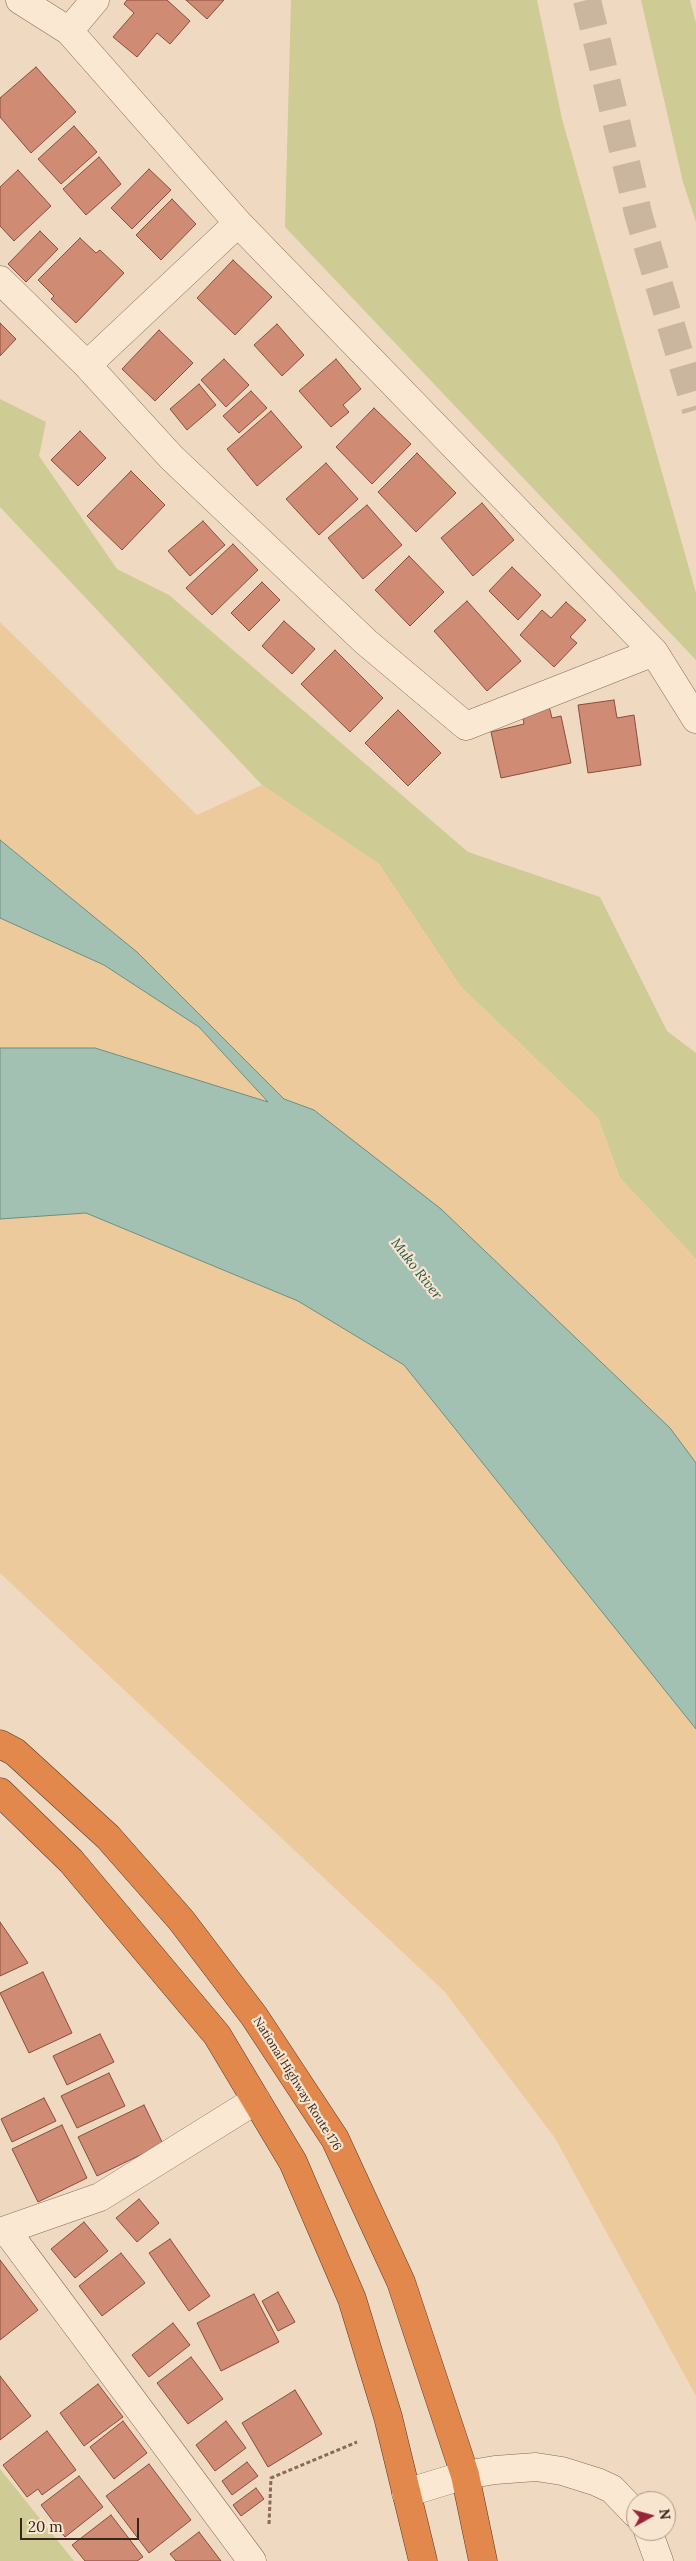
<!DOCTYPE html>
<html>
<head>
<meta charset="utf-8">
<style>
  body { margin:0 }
  #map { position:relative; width:696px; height:2561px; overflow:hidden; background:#efd9c0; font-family:Lora,serif }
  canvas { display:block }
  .north { position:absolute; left:626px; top:2491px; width:50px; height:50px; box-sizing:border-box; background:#f7e5d0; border:1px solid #ab9888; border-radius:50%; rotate:83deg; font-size:14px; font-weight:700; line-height:20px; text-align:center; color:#38251c }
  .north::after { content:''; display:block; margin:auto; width:18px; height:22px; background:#9a2539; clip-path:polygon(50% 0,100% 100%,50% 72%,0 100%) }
  .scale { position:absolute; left:20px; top:2518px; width:119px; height:22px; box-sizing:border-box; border:2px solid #38251c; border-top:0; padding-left:6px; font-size:15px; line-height:18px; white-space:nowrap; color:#38251c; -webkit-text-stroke:4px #f7e5d0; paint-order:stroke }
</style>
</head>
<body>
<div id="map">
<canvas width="696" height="2561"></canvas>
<div class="north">N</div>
<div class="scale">20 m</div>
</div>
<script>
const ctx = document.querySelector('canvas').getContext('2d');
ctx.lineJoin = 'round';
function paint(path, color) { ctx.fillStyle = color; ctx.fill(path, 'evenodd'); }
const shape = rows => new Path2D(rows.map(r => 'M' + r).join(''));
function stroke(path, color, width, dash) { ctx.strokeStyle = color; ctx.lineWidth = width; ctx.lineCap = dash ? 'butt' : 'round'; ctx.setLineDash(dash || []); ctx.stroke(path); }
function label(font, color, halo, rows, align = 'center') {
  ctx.font = font + ' Lora,serif'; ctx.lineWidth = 4.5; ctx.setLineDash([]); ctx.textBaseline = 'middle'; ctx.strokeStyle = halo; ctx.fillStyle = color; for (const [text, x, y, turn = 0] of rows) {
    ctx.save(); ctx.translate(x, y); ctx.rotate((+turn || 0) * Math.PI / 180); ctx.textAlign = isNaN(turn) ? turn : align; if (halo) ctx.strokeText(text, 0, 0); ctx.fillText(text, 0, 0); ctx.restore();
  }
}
paint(shape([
  [291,0,537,0,562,119,696,593,696,660,285,227],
  [641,0,690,0,696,23,696,222,683,182],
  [0,399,46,422,39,456,117,569,169,595,468,852,600,897,667,1031,696,1053,696,1259,620,1178,598,1118,461,987,379,864,262,785,0,507],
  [0,2469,74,2561,0,2561]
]), '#cecb94');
paint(shape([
  [0,622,197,815,262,785,379,864,461,987,598,1118,620,1178,696,1259,696,1463,670,1428,314,1110,284,1099,137,952,0,840],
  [0,918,104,965,199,1027,269,1103,95,1048,0,1048],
  [86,1213,298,1301,404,1365,696,1729,696,2396,555,2138,445,1992,0,1573,0,1219]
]), '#edca9c');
const water = shape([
  [0,840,137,952,284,1099,314,1110,441,1209,670,1428,696,1463,696,1729,404,1365,298,1301,86,1213,0,1219,0,1048,95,1048,268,1102,199,1027,104,965,0,918,0,840]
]);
paint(water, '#a3c1b3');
stroke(water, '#6a8f80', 1);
const building = shape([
  [127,0,167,0,190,21,170,44,157,33,137,57,113,37,134,13,124,4,127,0],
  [186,0,224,0,207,19,186,0],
  [36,67,76,112,31,153,0,117,0,98,36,67],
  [74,126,97,152,61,184,38,159,74,126],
  [99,157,121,184,86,215,63,189,99,157],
  [149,169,171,190,132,229,111,208,149,169],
  [18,170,51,206,14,241,0,226,0,187,18,170],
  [172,199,196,224,161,260,136,235,172,199],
  [40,231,58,249,26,282,8,264,40,231],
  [80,238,96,253,100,250,124,273,76,323,51,299,54,296,38,280,80,238],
  [233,260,272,297,235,335,197,298,233,260],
  [0,323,16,339,0,356,0,323],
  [277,324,304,355,282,376,254,345,277,324],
  [159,330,193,363,155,401,122,369,159,330],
  [224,359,249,385,226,407,201,380,224,359],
  [336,359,361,389,343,405,349,412,331,427,299,391,336,359],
  [199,384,216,405,187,430,170,409,199,384],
  [251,391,267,408,239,433,223,416,251,391],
  [374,408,411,444,372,484,336,447,374,408],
  [271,411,302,447,257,486,227,449,271,411],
  [80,431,106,458,78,486,51,460,80,431],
  [417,453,456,493,416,532,378,492,417,453],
  [326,463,358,499,319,535,286,499,326,463],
  [131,471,165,505,122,550,87,516,131,471],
  [482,503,514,540,473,576,441,538,482,503],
  [367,505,402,545,363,579,328,538,367,505],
  [203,521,225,545,190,576,168,551,203,521],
  [233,544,258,570,212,615,186,588,233,544],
  [409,556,444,592,410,626,375,590,409,556],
  [512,567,541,595,518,620,489,591,512,567],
  [262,582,280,600,249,631,231,613,262,582],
  [467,601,521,661,487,691,434,631,467,601],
  [566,602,586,620,570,637,577,643,554,667,520,635,542,610,551,618,566,602],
  [284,621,315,649,292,674,262,646,284,621],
  [335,650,383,698,350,732,301,684,335,650],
  [614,700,617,718,634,715,641,765,588,773,578,705,614,700],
  [549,706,552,718,561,716,571,763,501,778,491,732,524,724,522,713,549,706],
  [398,710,441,753,408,786,365,743,398,710],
  [0,1922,28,1963,0,1976,0,1922],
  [43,1972,72,2033,29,2053,0,1993,43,1972],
  [100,2034,114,2062,67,2085,53,2056,100,2034],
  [109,2073,125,2106,77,2128,61,2096,109,2073],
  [44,2098,56,2121,12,2142,1,2119,44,2098],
  [144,2105,163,2144,97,2176,78,2137,144,2105],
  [62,2125,87,2178,38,2202,12,2149,62,2125],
  [139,2199,159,2223,137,2242,116,2218,139,2199],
  [84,2222,108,2251,75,2278,51,2249,84,2222],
  [170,2239,210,2296,189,2311,149,2253,170,2239],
  [121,2253,145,2283,102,2316,79,2286,121,2253],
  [0,2260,38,2310,0,2340,0,2260],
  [278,2292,295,2322,278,2331,262,2301,278,2292],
  [254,2294,279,2342,221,2371,197,2323,254,2294],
  [173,2323,190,2345,149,2377,132,2355,173,2323],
  [191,2357,223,2399,188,2424,157,2383,191,2357],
  [0,2376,31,2416,0,2440,0,2376],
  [98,2384,123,2417,84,2446,60,2413,98,2384],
  [295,2390,322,2434,268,2467,242,2423,295,2390],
  [123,2421,147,2453,114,2479,90,2447,123,2421],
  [226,2421,246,2448,215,2471,196,2445,226,2421],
  [47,2431,76,2470,42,2495,38,2489,27,2497,3,2465,47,2431],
  [247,2462,258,2476,232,2495,222,2481,247,2462],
  [149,2464,191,2520,149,2553,106,2496,149,2464],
  [79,2476,103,2507,65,2537,41,2505,79,2476],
  [256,2488,264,2499,241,2516,233,2505,256,2488],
  [111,2515,143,2557,137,2561,85,2561,72,2545,111,2515],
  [199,2532,221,2561,176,2561,170,2554,199,2532]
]);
paint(building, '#cf8b74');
stroke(building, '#894e3c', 1);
stroke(shape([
  [587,0,639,217,696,410]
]), '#cab59f', 28, [28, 14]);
const minor = shape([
  [20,0,69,31,238,223,654,652],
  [69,31,95,0],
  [0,280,87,365,171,457,366,642,466,726,654,652,696,719],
  [87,365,238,223],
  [6,2230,252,2561],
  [0,2232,100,2197,256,2100],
  [406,2493,465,2475,495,2470,536,2467,562,2471,597,2482,612,2489,636,2514],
  [648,2531,659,2561]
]);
const highway = shape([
  [0,1744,15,1752,108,1837,181,1920,254,2016,335,2139,401,2282,465,2475,483,2561],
  [0,1792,71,1861,217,2035,293,2162,352,2299,388,2417,423,2561]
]);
stroke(minor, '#896a57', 29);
stroke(highway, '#56392c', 29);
stroke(shape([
  [269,2524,271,2478,357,2442]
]), '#896a57', 3, [4, 2.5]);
stroke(minor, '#fae8d3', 28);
stroke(highway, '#e2884d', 28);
label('12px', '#38251c', '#f7e5d0', [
  ["National Highway Route 176",297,2084,58]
]);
label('italic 14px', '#2b584e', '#f7e5d0', [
  ["Muko River",416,1269,52]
]);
</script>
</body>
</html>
